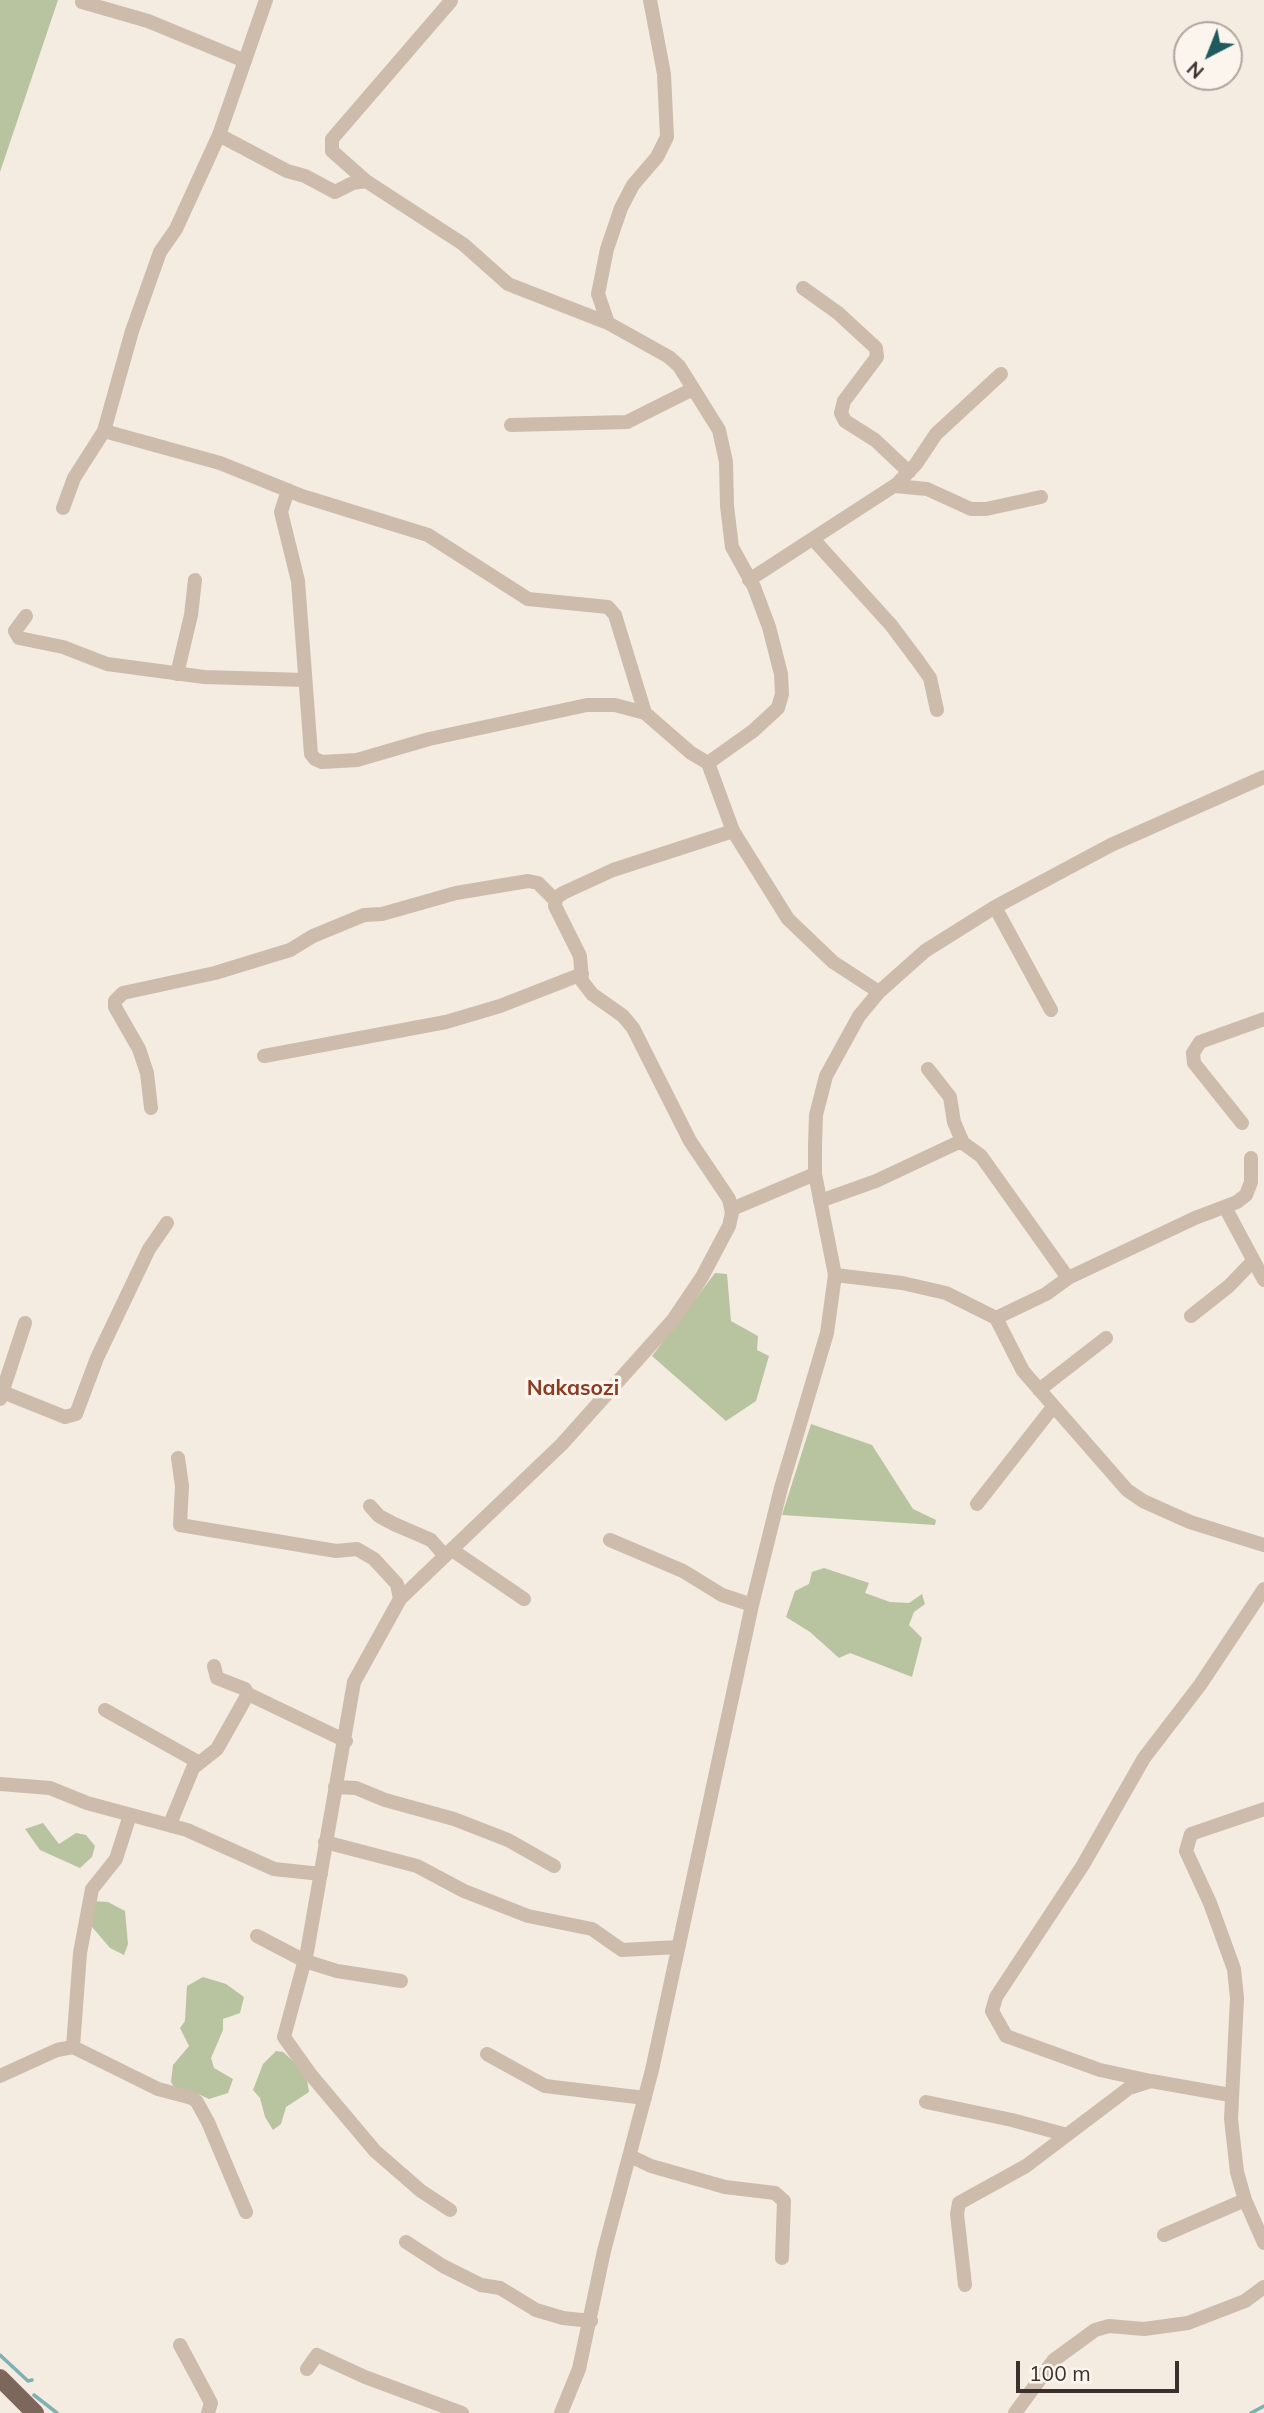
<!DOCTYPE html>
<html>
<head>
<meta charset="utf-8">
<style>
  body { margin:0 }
  #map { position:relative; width:1264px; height:2413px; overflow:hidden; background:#f4ebe1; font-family:Mulish,sans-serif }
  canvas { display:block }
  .north { position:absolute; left:1173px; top:21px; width:70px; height:70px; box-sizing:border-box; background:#fbf5ee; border:2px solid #aea6a0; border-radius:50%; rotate:222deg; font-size:19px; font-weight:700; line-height:28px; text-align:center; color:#3b302b }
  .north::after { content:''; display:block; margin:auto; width:24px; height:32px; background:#1f5a5e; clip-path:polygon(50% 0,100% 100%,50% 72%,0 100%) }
  .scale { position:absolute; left:1016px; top:2361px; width:163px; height:32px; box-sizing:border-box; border:4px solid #3b302b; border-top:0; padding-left:9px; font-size:21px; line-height:24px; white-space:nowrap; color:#3b302b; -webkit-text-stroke:5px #fbf5ee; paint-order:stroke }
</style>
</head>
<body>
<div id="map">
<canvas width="1264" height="2413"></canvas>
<div class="north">N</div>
<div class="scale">100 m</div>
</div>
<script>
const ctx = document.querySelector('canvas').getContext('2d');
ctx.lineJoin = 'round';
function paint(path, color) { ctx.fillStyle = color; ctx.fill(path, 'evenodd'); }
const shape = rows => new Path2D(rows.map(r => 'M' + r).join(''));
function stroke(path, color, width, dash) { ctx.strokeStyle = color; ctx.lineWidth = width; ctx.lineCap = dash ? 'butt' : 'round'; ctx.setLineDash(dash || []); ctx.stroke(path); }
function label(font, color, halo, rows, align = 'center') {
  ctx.font = font + ' Mulish,sans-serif'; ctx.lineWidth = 7; ctx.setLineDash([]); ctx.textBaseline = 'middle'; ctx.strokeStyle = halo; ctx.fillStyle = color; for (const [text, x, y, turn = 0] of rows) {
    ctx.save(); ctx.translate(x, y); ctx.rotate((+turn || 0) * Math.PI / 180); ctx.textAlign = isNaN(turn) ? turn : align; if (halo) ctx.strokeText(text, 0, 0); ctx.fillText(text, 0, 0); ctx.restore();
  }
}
paint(shape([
  [0,0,58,0,0,172],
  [715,1273,727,1274,731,1321,758,1336,757,1350,769,1356,756,1401,726,1421,652,1356],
  [811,1424,872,1445,913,1509,936,1520,935,1525,782,1515],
  [824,1568,869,1583,865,1593,890,1602,909,1603,922,1594,925,1604,914,1612,909,1625,922,1638,912,1677,850,1653,839,1658,810,1632,786,1617,795,1591,809,1584,812,1572],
  [43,1823,59,1844,76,1833,86,1835,95,1846,92,1857,80,1868,40,1850,25,1829],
  [93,1901,108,1902,125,1911,128,1944,124,1955,110,1948,87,1921],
  [203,1977,226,1984,244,1997,240,2013,223,2019,223,2030,211,2058,214,2068,233,2079,228,2093,209,2099,198,2094,177,2092,171,2082,173,2065,189,2046,180,2028,185,2021,187,1986],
  [276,2051,283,2052,293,2061,307,2080,309,2092,286,2107,281,2124,273,2130,265,2117,260,2098,253,2090,263,2064]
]), '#b8c4a0');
stroke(shape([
  [0,2355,28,2381,32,2380],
  [34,2395,57,2413],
  [1251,2413,1264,2406]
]), '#7fb0b2', 3.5);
stroke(shape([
  [650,0,664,74,667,137,657,157,633,185,621,208,607,249,598,294,608,323,669,357,679,366,719,430,726,462,727,506,732,547,754,587,769,627,781,674,782,694,778,708,753,731,708,763],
  [82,2,148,21,245,61],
  [219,135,287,171,305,176,335,192,353,183,366,181,463,244,508,284,608,323],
  [366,181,332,151,332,139,451,1],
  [803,288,838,313,876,348,877,357,844,401,841,413,845,421,875,440,909,472],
  [511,425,627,422,693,389],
  [104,431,220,463,302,496,428,535,528,599,608,607,615,615,645,713],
  [895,486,927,489,971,509,986,509,1041,497],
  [288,490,281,512,298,581,311,754,315,759,322,762,357,760,429,739,587,705,615,705,645,713,691,753,708,763,733,831,788,919,833,962,879,992],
  [63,508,74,478,104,431,132,331,160,252,176,229,219,135,266,0],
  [813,539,891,625,918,661,930,678,937,710],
  [749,580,897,484,916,464,936,434,1001,374],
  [26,616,15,631,19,638,63,647,107,664,204,677,305,680],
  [177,674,191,615,195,580],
  [995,907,1051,1010],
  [264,1056,446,1022,500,1006,582,974],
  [928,1069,950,1097,954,1122,963,1143],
  [151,1108,147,1073,139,1049,115,1007,115,1001,123,993,215,973,290,950,313,936,364,915,382,914,456,893,528,881,538,883,555,900],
  [1242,1123,1194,1063,1193,1053,1200,1042,1264,1019],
  [820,1201,876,1181,957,1143,963,1143,981,1156,1068,1278],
  [732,1209,815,1174],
  [1226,1209,1264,1280],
  [835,1275,902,1283,946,1293,996,1318,1023,1371,1127,1490,1143,1501,1190,1522,1264,1545],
  [1191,1316,1229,1286,1253,1261],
  [996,1318,1046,1294,1068,1278,1195,1218,1237,1202,1246,1195,1251,1182,1251,1158],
  [1039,1390,1106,1338],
  [0,1391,65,1417,76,1414,97,1358,149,1249,167,1223],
  [0,1399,25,1323],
  [178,1458,182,1486,180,1525,336,1551,357,1549,374,1559,397,1584,400,1599],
  [977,1504,1053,1407],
  [370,1506,379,1516,394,1524,431,1540,445,1556],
  [610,1540,683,1571,722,1595,752,1605],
  [452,1550,524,1599],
  [214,1666,217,1678,245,1689,248,1694,346,1741],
  [105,1710,198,1762],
  [0,1784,50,1788,87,1803,187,1830,274,1869,321,1874],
  [335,1787,356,1788,385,1800,454,1819,508,1840,554,1866],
  [1264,1809,1191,1834,1186,1851,1210,1903,1234,1969,1237,1998,1231,2119,1237,2172,1245,2200,1264,2243],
  [170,1824,193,1768,217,1749,248,1694],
  [325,1842,417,1866,464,1891,528,1916,592,1929,622,1950,678,1947],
  [257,1936,305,1961,337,1971,401,1981],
  [73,2047,80,1953,92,1889,116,1859,130,1815],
  [487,2054,545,2086,645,2098],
  [0,2076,57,2050,73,2047,158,2089,192,2098,197,2102,208,2122,246,2212],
  [1151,2081,1100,2070,1006,2036,992,2011,996,1997,1083,1865,1144,1758,1200,1685,1264,1589],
  [926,2102,1012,2120,1067,2135],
  [630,2156,651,2166,725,2187,775,2193,784,2201,782,2258],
  [450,2210,421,2191,375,2151,311,2075,284,2037,307,1952,354,1682,400,1599,562,1444,673,1320,702,1277,729,1226,732,1213,729,1199,690,1141,633,1028,623,1016,592,994,582,981,580,956,555,906,556,898,563,893,613,870,733,831],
  [1164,2235,1245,2200],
  [406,2242,443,2266,481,2285,500,2288,536,2310,563,2318,591,2321],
  [965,2285,957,2214,959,2203,1026,2166,1129,2088,1151,2081,1230,2095],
  [180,2345,211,2403,208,2413],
  [307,2369,317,2355,365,2377,462,2413],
  [561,2413,579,2369,604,2251,652,2070,752,1605,781,1488,827,1333,835,1275,815,1174,815,1146,816,1115,826,1076,859,1016,879,992,925,951,995,907,1111,845,1264,777],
  [1015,2413,1054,2360,1095,2330,1109,2326,1144,2329,1188,2323,1245,2301,1264,2287]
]), '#cdbbac', 14);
stroke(shape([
  [0,2378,35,2413]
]), '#7d675c', 18);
label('bold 21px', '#8c3b22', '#fbf5ee', [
  ["Nakasozi",573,1389]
]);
</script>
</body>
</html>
